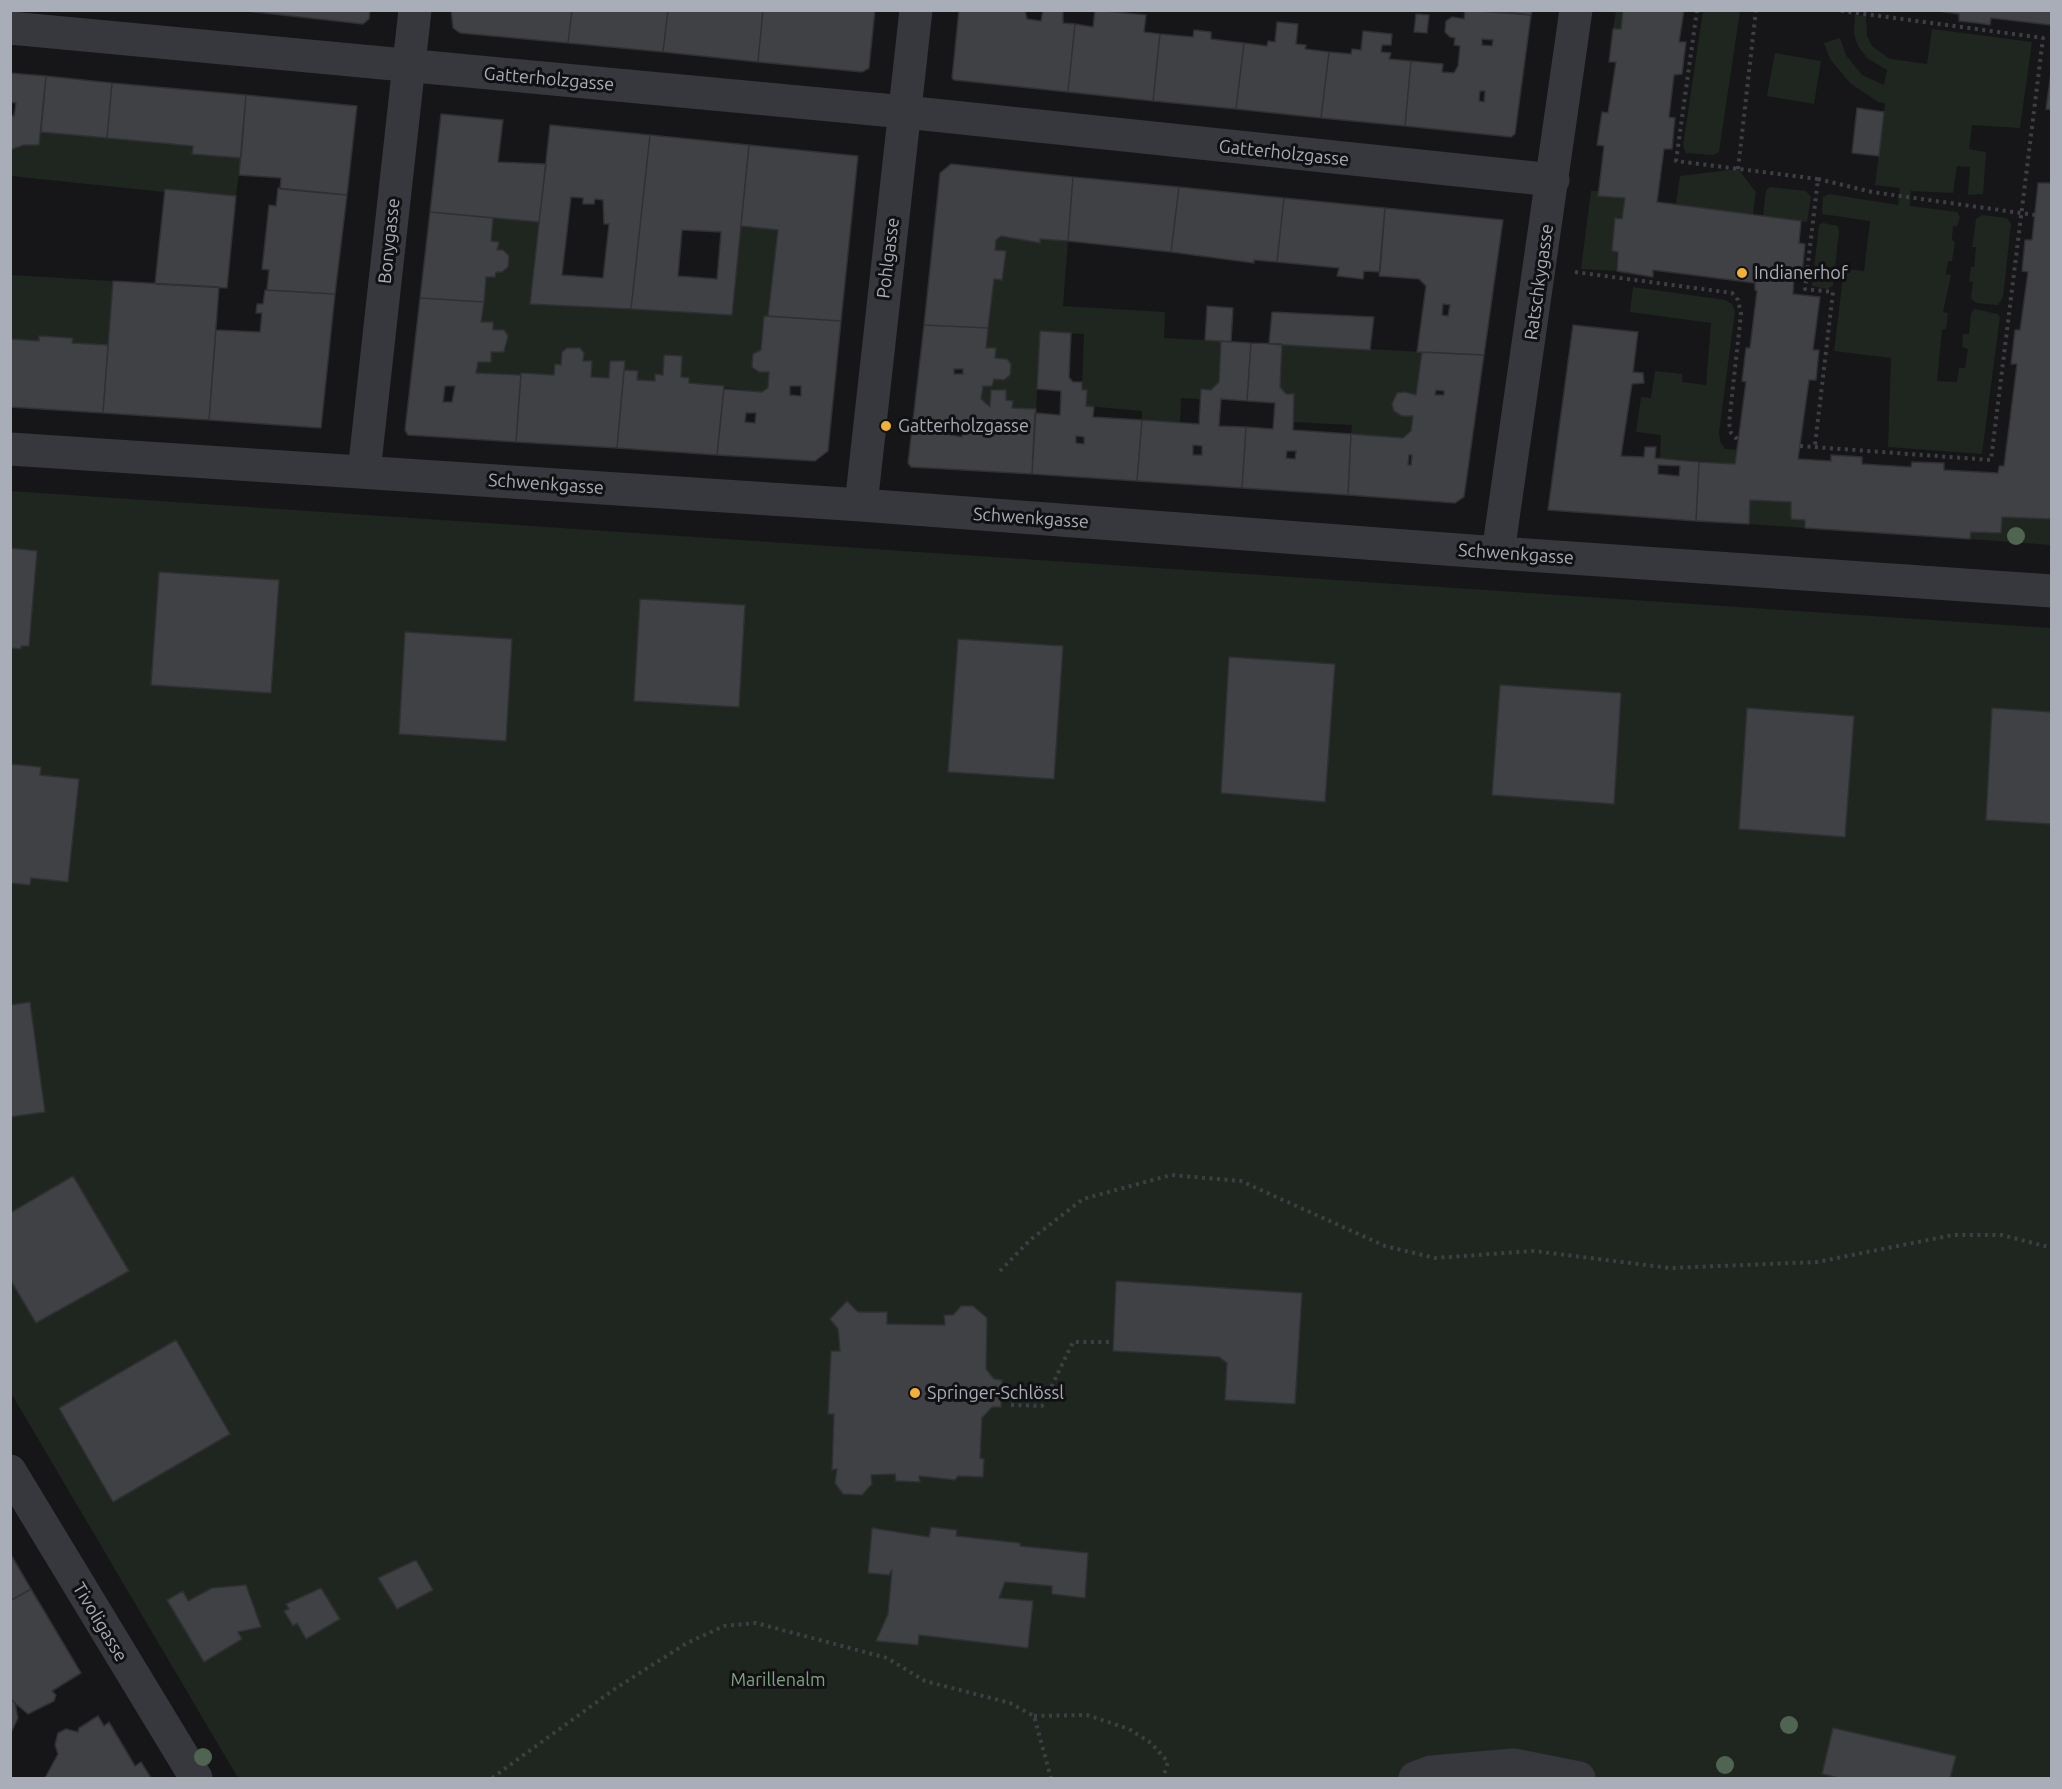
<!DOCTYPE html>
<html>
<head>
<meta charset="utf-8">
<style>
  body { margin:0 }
  #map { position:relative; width:2062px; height:1789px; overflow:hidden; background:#161618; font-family:Ubuntu,sans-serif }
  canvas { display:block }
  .frame { position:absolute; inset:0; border:12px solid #a8adb8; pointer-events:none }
</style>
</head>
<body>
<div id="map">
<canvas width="2062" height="1789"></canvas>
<div class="frame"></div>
</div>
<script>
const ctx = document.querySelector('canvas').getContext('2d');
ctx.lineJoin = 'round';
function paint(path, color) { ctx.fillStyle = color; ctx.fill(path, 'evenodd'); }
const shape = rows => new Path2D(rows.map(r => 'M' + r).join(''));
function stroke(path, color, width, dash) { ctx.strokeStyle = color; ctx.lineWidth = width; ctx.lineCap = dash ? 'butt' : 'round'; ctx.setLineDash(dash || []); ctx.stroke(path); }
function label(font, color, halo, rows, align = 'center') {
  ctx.font = font + ' Ubuntu,sans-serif'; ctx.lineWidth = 6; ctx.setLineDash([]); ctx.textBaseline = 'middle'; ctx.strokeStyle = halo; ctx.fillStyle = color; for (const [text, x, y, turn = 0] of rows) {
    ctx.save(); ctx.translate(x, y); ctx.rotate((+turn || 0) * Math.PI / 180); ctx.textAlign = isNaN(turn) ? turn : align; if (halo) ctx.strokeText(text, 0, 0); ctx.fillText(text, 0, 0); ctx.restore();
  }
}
paint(shape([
  [1616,11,1623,11,1621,29,1613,29],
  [1703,11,1740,11,1719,152,1713,155,1686,153,1683,146],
  [1855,15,1866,16,1867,36,1872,46,1890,59,1927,64,1932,29,2032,42,2020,128,1972,125,1969,149,1986,152,1983,194,1968,195,1970,167,1957,166,1953,193,1911,191,1910,206,1957,212,1960,217,1957,226,1953,226,1952,240,1955,242,1952,261,1948,261,1946,274,1951,275,1943,312,1948,313,1946,329,1942,330,1937,381,1957,382,1959,368,1965,368,1968,349,1962,347,1963,334,1969,334,1971,313,1975,309,1998,314,2000,317,1982,454,1888,447,1891,358,1834,351,1844,269,1864,271,1870,221,1822,214,1823,197,1829,194,1898,205,1900,188,1875,185,1885,103,1878,102,1850,83,1830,59,1824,43,1840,38,1846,55,1862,75,1884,85,1887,70,1867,58,1858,46,1854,34],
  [1775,53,1821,61,1814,104,1767,96],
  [41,132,193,146,193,154,241,158,236,196,165,189,164,192,11,176,10,150,24,145,39,145],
  [1738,169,1756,192,1753,215,1676,204,1680,176],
  [1770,187,1806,191,1811,197,1807,222,1763,216,1766,191],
  [1591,191,1599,191,1599,196,1625,198,1622,219,1616,218,1617,271,1581,269],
  [1982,215,2007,218,2011,224,2003,297,1998,305,1976,303,1971,298,1973,282,1969,281,1971,267,1974,267,1976,247,1972,247,1976,219],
  [493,218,539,222,530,304,731,315,741,226,778,230,768,316,764,316,761,350,753,354,752,367,759,372,769,372,768,388,762,392,689,383,689,378,681,377,682,356,664,355,663,375,655,375,655,381,637,380,638,372,624,370,624,361,610,361,609,378,591,377,592,361,583,361,584,353,561,365,555,364,554,375,476,373,478,362,491,362,491,352,504,352,507,346,504,330,493,330,493,322,481,322,486,277,495,277,496,272,502,272,508,267,509,256,503,250,497,250,498,242,491,241],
  [1823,223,1838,226,1839,231,1833,286,1827,289,1812,286,1819,225],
  [1001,236,1040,243,1040,239,1068,241,1063,306,1165,312,1164,338,1221,341,1219,382,1211,390,1201,389,1200,399,1181,398,1180,423,1142,420,1142,411,1086,406,1087,390,1082,390,1084,334,1040,332,1036,409,1012,408,1012,401,1006,400,1006,390,991,390,990,407,981,399,983,386,992,386,994,379,1004,380,1010,375,1011,364,1007,359,995,358,996,348,986,348,994,279,1006,251,995,250,996,240],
  [10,275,113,281,108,345,72,343,72,338,40,336,39,341,11,339],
  [1633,287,1725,300,1732,304,1735,311,1719,433,1720,441,1725,449,1736,450,1735,464,1660,458,1661,435,1636,432,1641,397,1651,398,1655,371,1682,374,1682,382,1706,385,1711,323,1630,312],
  [1282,344,1422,352,1416,395,1405,392,1397,393,1392,404,1394,411,1402,416,1413,416,1411,431,1403,438,1351,434,1352,425,1293,422,1294,395,1286,394,1280,387],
  [10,491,2051,628,2051,1778,238,1778,11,1393],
  [1750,500,1791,502,1791,519,1805,520,1805,528,1749,524],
  [2002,517,2051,519,2051,545,1970,539,1971,532,2001,533]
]), '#1e261f');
const building = shape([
  [237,10,370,10,369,19,363,24,237,10],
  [451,10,572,10,568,43,460,33,453,28,451,10],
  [572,10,668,10,663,52,568,43,572,10],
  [668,10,763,10,758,62,663,52,668,10],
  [763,10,875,10,869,68,862,72,758,62,763,10],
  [959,10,1025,10,1027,19,1041,21,1043,10,1063,10,1063,23,1075,24,1068,92,954,80,952,78,959,10],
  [1095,10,1146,15,1144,32,1160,34,1153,101,1068,92,1075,24,1093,27,1095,10],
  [1465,10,1531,15,1515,134,1511,137,1405,126,1411,61,1443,64,1442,72,1454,73,1458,66,1460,46,1454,45,1455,38,1450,37,1445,32,1446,21,1452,17,1464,19,1465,10],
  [1482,39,1493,40,1492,46,1482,45,1482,39],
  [1480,91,1485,91,1484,102,1479,101,1480,91],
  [1491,10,1532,10,1531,15,1491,10],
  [1623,10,1684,10,1679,42,1686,42,1682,74,1674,75,1669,117,1675,118,1672,149,1664,149,1657,202,1801,221,1799,243,1805,244,1802,275,1794,275,1793,294,1820,297,1813,350,1819,350,1816,380,1809,380,1798,459,1831,461,1831,455,1862,457,1862,464,1911,467,1912,462,1944,463,1944,470,1998,473,1999,466,2004,466,2017,364,2011,364,2015,330,2020,330,2028,272,2022,271,2025,240,2032,240,2038,183,2052,183,2052,519,2002,517,2001,533,1971,532,1970,539,1805,528,1805,520,1791,519,1791,502,1750,500,1749,524,1696,521,1699,462,1735,464,1746,382,1742,381,1746,348,1750,348,1757,291,1755,290,1755,283,1653,270,1653,277,1617,271,1618,252,1612,251,1615,218,1622,219,1625,198,1598,196,1604,146,1597,145,1602,112,1608,113,1616,62,1609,62,1613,29,1621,29,1623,10],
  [1932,10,2052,10,2052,33,2051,25,1991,18,1990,25,1978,23,1959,21,1959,14,1932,10],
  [1416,14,1429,15,1427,33,1414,32,1416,14],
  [1277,22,1298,24,1296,44,1306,45,1305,49,1329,52,1321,118,1236,109,1244,43,1267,46,1268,41,1275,42,1277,22],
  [1194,30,1211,32,1211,39,1244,43,1236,109,1153,101,1160,34,1193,37,1194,30],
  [1363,31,1392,34,1391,45,1382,45,1381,52,1391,53,1389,59,1411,61,1405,126,1321,118,1329,52,1351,54,1352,49,1361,50,1363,31],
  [2052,65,2052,110,2046,109,2052,65],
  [10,73,46,76,39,145,24,145,10,150,10,115,14,116,16,103,10,102,10,73],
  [46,76,112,83,107,138,41,132,46,76],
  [112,83,246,95,241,158,192,154,193,146,107,138,112,83],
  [246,95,357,106,347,195,280,189,281,178,239,175,246,95],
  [1857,108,1884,112,1879,156,1852,153,1857,108],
  [441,114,503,120,498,162,546,164,539,222,430,212,441,114],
  [550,125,650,135,631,309,530,304,550,125],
  [571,197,583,198,583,204,594,204,595,199,603,200,604,224,609,224,603,278,562,275,571,197],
  [650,135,749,145,732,315,631,309,650,135],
  [682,230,721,232,717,279,678,276,682,230],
  [749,145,858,156,841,321,768,316,778,230,741,226,749,145],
  [951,164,1073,177,1068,241,1040,239,1040,243,1001,236,996,240,995,250,1006,251,1002,280,994,279,988,328,924,325,940,173,951,164],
  [1073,177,1179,187,1171,252,1068,241,1073,177],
  [1179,187,1284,198,1277,262,1254,260,1254,263,1171,252,1179,187],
  [278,188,347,195,335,294,267,290,269,270,262,269,269,205,276,206,278,188],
  [165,189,236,196,227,288,155,284,165,189],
  [1284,198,1385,208,1380,272,1364,271,1363,279,1337,276,1339,268,1277,262,1284,198],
  [1385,208,1503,220,1484,355,1417,352,1426,286,1419,279,1379,276,1385,208],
  [1443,304,1450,305,1448,316,1442,315,1443,304],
  [430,212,493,218,491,241,499,242,497,250,503,250,509,256,508,267,502,272,496,272,495,277,486,277,484,302,420,298,430,212],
  [113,281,219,287,209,420,103,413,113,281],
  [265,290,335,294,321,428,209,420,216,330,260,332,262,313,256,313,257,304,263,304,265,290],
  [420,298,484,302,481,322,493,322,493,330,504,330,508,336,504,352,491,352,491,362,478,362,476,373,521,375,516,442,408,435,405,430,420,298],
  [445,386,455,386,452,402,443,402,445,386],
  [1207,306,1233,308,1231,342,1205,340,1207,306],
  [1272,312,1374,317,1370,350,1269,344,1272,312],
  [764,316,841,321,828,451,815,461,717,455,724,389,762,392,768,388,769,372,759,372,752,367,753,354,761,350,764,316],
  [790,386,801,386,801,396,790,395,790,386],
  [746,413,756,413,755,423,745,422,746,413],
  [924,325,988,328,986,348,996,348,995,358,1007,359,1011,364,1010,375,1004,380,994,379,992,386,983,386,981,399,990,407,991,390,1006,390,1006,400,1013,401,1012,408,1036,409,1032,474,911,467,908,463,924,325],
  [954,369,963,369,963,374,954,374,954,369],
  [947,422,963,424,962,437,946,434,947,422],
  [1573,325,1638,332,1633,372,1643,373,1644,383,1632,384,1621,456,1644,457,1645,447,1656,447,1655,458,1699,462,1696,521,1548,510,1573,325],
  [1658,465,1680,466,1679,476,1658,474,1658,465],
  [1040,331,1071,333,1069,377,1073,382,1082,382,1082,390,1087,390,1086,406,1094,407,1093,417,1142,420,1137,481,1032,474,1035,413,1060,415,1061,391,1037,389,1040,331],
  [1076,436,1084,437,1084,444,1076,443,1076,436],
  [39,336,73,338,72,343,108,345,103,413,10,407,10,339,39,341,39,336],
  [1221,341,1251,343,1247,401,1221,399,1219,426,1246,427,1242,488,1137,481,1142,420,1199,424,1201,389,1211,390,1219,382,1221,341],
  [1193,445,1202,446,1202,455,1193,455,1193,445],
  [1251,343,1282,344,1280,387,1286,394,1294,394,1293,430,1351,434,1348,495,1242,488,1246,427,1273,429,1275,403,1247,401,1251,343],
  [1287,451,1296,451,1295,459,1286,458,1287,451],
  [567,348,580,348,584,353,583,361,592,361,591,377,609,378,610,361,625,361,617,448,516,442,521,373,554,375,555,364,561,365,562,352,567,348],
  [1422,352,1484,355,1464,497,1455,503,1348,495,1351,434,1403,438,1411,431,1413,416,1402,416,1394,411,1392,404,1397,393,1405,392,1416,395,1422,352],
  [1436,390,1444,391,1444,395,1435,395,1436,390],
  [1409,455,1412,455,1411,465,1408,465,1409,455],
  [664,355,682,356,681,377,689,378,689,383,724,386,717,455,617,448,624,370,638,371,637,380,655,381,655,374,663,375,664,355],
  [10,548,37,551,29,646,21,646,21,649,10,648,10,548],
  [159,572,279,580,271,693,151,685,159,572],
  [640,599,745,605,739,707,634,701,640,599],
  [405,632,512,639,506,741,399,734,405,632],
  [958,639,1063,646,1054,779,948,772,958,639],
  [1229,657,1335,664,1325,802,1221,793,1229,657],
  [1500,685,1621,693,1614,804,1492,795,1500,685],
  [1747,708,1854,716,1845,837,1739,829,1747,708],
  [1992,708,2052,712,2052,824,1986,820,1992,708],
  [10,764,41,767,40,775,79,779,68,882,31,878,30,885,10,883,10,764],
  [30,1002,45,1112,10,1117,10,1005,30,1002],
  [73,1176,129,1271,36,1323,10,1279,10,1213,73,1176],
  [1116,1281,1302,1293,1295,1404,1225,1400,1227,1363,1219,1357,1113,1351,1116,1281],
  [847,1301,858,1312,887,1312,887,1324,945,1325,944,1315,953,1315,961,1306,973,1306,987,1318,986,1369,994,1379,1002,1380,1001,1407,992,1407,982,1418,980,1458,984,1459,983,1477,958,1476,955,1480,919,1476,920,1482,896,1481,895,1474,871,1475,872,1484,862,1495,843,1494,835,1483,837,1469,832,1470,834,1414,828,1414,831,1351,840,1351,838,1329,830,1319,847,1301],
  [176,1340,230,1434,113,1502,59,1408,176,1340],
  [931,1527,957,1530,956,1536,1020,1543,1020,1546,1088,1553,1085,1598,1052,1594,1052,1586,1005,1582,999,1598,1033,1601,1028,1648,919,1635,918,1645,876,1641,888,1614,892,1570,889,1575,868,1573,872,1528,929,1537,931,1527],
  [10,1553,31,1589,10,1601,10,1553],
  [416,1560,433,1590,397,1609,378,1578,416,1560],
  [246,1585,261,1627,238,1632,242,1639,204,1662,167,1600,183,1591,188,1601,212,1588,246,1585],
  [321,1588,340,1619,306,1639,297,1623,293,1626,284,1611,289,1609,286,1604,321,1588],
  [31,1589,81,1673,52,1691,56,1695,54,1701,28,1714,10,1699,10,1601,31,1589],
  [10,1699,15,1703,18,1718,10,1735,10,1699],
  [98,1716,104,1726,109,1722,135,1766,141,1762,151,1778,45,1778,58,1754,55,1745,58,1733,66,1729,78,1732,79,1728,98,1716],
  [1833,1728,1956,1756,1950,1778,1839,1778,1822,1774,1833,1728]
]);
paint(building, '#404145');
stroke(building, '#303034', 1.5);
stroke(shape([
  [1697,10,1676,161,1818,179,1805,289,1833,292,1815,445],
  [1738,169,1756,10],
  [1818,179,1872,192,2035,215],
  [1575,272,1732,293,1738,300,1741,314,1729,423,1731,433,1738,440],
  [1800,446,1991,460,2043,38,1835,10],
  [1000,1271,1030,1240,1083,1199,1171,1175,1241,1181,1385,1246,1435,1258,1534,1251,1670,1268,1817,1262,1953,1235,2002,1235,2052,1248],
  [1011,1405,1042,1406,1073,1342,1113,1342],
  [1034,1716,1087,1715,1129,1729,1151,1743,1168,1762,1163,1778],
  [492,1778,616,1688,687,1643,724,1626,756,1623,887,1658,925,1681,1010,1703,1034,1716,1051,1778]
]), '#3d3f44', 4, [3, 4.5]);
stroke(shape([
  [10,28,905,112,1553,180],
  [10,449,861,505,1498,553,2052,591],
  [364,472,415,10],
  [861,505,916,10],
  [1498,553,1576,10],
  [10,1471,196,1778],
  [1415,1778,1431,1772,1514,1765,1579,1778]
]), '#37383d', 33);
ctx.fillStyle = '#506452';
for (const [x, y] of [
  [2016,536],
  [1789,1725],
  [203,1757],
  [1725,1765]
]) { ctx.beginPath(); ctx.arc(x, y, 9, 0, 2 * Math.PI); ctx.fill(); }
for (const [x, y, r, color] of [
  [1742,273,6,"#f2b134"],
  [886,426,6,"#f2b134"],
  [915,1393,6,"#f2b134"]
]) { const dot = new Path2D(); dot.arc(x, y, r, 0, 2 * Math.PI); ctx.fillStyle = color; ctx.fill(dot); stroke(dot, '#111113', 2); }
label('18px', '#a8adb8', '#111113', [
  ["Gatterholzgasse",549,79,5],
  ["Gatterholzgasse",1284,153,6],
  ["Bonygasse",389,241,-84],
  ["Pohlgasse",888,258,-83],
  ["Ratschkygasse",1539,282,-82],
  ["Schwenkgasse",546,484,4],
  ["Schwenkgasse",1031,518,4],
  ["Schwenkgasse",1516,554,4],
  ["Tivoligasse",100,1622,59]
]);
label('18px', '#a8adb8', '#111113', [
  ["Indianerhof",1754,273],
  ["Gatterholzgasse",898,426],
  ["Springer-Schlössl",927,1393]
], 'left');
label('18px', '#7fa381', '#111113', [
  ["Marillenalm",778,1680]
]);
</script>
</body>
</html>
